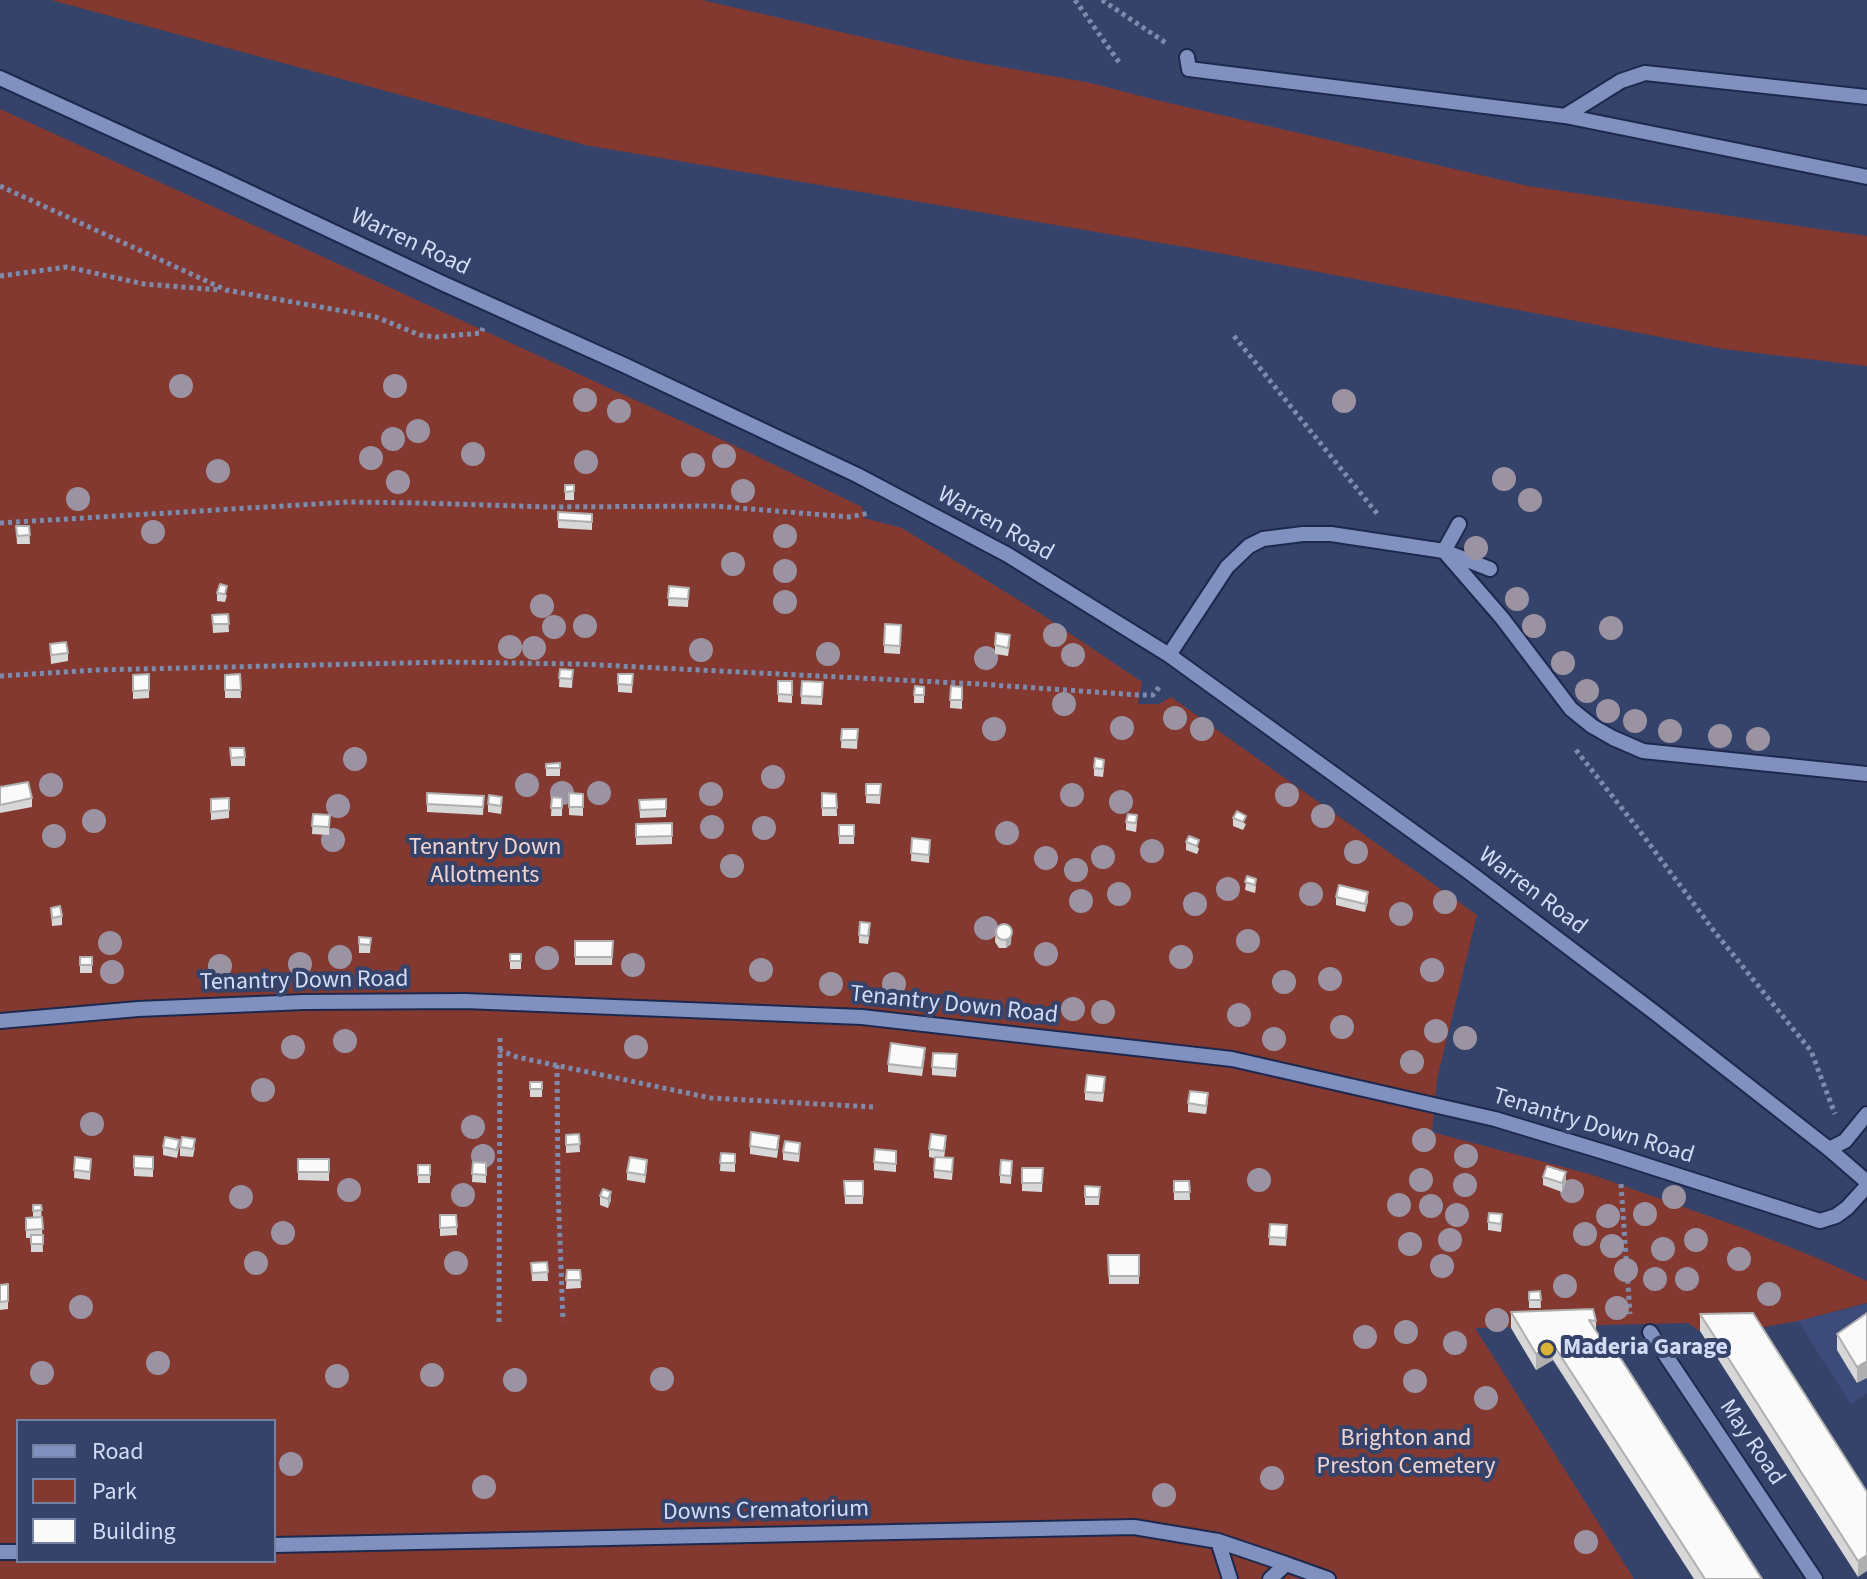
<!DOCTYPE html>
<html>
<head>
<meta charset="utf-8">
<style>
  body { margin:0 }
  #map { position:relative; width:1867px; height:1579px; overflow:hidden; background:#35436b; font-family:"Source Sans 3",sans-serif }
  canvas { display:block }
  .legend { position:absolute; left:16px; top:1419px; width:260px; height:144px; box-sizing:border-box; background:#35436b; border:2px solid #7480a2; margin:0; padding:10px 14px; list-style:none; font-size:24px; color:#d2dcf5 }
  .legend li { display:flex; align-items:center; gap:16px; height:40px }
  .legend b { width:40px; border:2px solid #7480a2 }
</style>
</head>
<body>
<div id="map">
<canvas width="1867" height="1579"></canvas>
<ul class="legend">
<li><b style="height:10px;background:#8191bf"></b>Road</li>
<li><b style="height:22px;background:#833930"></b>Park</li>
<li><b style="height:22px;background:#fafafa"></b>Building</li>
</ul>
</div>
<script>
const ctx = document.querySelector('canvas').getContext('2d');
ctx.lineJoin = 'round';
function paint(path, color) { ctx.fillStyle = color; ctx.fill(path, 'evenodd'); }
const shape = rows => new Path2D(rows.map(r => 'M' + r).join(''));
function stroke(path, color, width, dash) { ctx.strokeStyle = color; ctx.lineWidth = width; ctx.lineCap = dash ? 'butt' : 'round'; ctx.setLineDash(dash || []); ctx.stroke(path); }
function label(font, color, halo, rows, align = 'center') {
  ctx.font = font + ' "Source Sans 3",sans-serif'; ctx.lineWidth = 8; ctx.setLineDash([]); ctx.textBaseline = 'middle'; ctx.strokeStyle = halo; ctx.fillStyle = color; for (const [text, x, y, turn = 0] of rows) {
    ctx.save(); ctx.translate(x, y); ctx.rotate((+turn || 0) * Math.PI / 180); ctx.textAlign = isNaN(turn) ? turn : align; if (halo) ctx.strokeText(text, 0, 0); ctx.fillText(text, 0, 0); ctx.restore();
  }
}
paint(shape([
  [1867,1304,1867,1393,1851,1404,1798,1321]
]), '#3c4b7a');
paint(shape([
  [51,0,702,0,958,59,1091,83,1152,99,1528,186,1867,236,1867,366,1724,349,1203,250,585,145],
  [0,109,727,442,862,507,864,518,902,528,1041,614,1142,682,1138,704,1159,704,1171,697,1477,915,1437,1079,1432,1132,1593,1175,1737,1226,1817,1258,1867,1281,1867,1303,1798,1321,1753,1329,1700,1331,1688,1323,1475,1328,1634,1579,0,1579],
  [18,1421,274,1421,274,1561,18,1561]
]), '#833930');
const minor = shape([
  [1187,57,1189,69,1565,116,1867,177],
  [0,78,219,178,442,283,624,365,857,475,1008,555,1169,655,1469,872,1654,1012,1829,1149,1867,1182],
  [1565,116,1621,81,1645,73,1867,97],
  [1444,551,1502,618,1571,709,1592,726,1613,738,1643,751,1867,774],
  [1444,551,1459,524],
  [1169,655,1227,567,1249,546,1263,539,1303,534,1331,534,1444,551,1490,569],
  [0,1021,138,1009,304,1002,465,1001,862,1017,1232,1059,1495,1119,1614,1155,1820,1221,1836,1216,1847,1208,1867,1186],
  [1829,1149,1845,1141,1867,1114],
  [1650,1332,1815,1579],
  [1218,1541,1230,1579],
  [274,1545,1134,1527,1218,1541,1286,1564],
  [0,1552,18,1552],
  [1270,1579,1286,1564,1328,1579]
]);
stroke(minor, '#1d284e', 18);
stroke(shape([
  [1075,0,1121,65],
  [1102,0,1166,43],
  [0,186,226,290,376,317,420,335,436,337,481,333,483,328],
  [0,276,67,267,144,284,221,290],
  [1234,336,1379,516],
  [0,523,349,502,422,503,550,507,715,506,849,517,870,513],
  [0,676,96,670,447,662,580,664,979,684,1139,695,1153,695,1160,686],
  [1576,750,1639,830,1714,931,1811,1051,1835,1114],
  [499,1050,517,1057,711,1098,873,1107],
  [557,1065,558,1189,563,1321],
  [1621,1184,1630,1314],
  [499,1322,500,1037]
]), '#7e8bac', 5, [4, 4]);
stroke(minor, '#8191bf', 14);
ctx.fillStyle = '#9c93a2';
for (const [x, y] of [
  [181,386],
  [395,386],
  [585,400],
  [1344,401],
  [619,411],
  [418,431],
  [393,439],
  [473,454],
  [724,456],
  [371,458],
  [586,462],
  [693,465],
  [218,471],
  [1504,479],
  [398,482],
  [743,491],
  [78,499],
  [1530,500],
  [153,532],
  [785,536],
  [1476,548],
  [733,564],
  [785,571],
  [1517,599],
  [785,602],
  [542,606],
  [585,626],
  [1534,626],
  [554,627],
  [1611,628],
  [1055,635],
  [510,647],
  [534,648],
  [701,650],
  [828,654],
  [1073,655],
  [986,658],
  [1563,663],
  [1587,691],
  [1064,704],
  [1608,711],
  [1175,718],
  [1635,721],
  [1122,728],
  [994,729],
  [1202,729],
  [1670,731],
  [1720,736],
  [1758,739],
  [355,759],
  [773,777],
  [51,785],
  [527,785],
  [562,793],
  [599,793],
  [711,794],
  [1072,795],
  [1287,795],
  [1121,802],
  [338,806],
  [1323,816],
  [94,821],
  [712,827],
  [764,828],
  [1007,833],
  [54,836],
  [333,840],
  [1152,851],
  [1356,852],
  [1103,857],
  [1046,858],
  [732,866],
  [1076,870],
  [1228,889],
  [1119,894],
  [1311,894],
  [1081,901],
  [1445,902],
  [1195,904],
  [1401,914],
  [986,928],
  [1248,941],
  [110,943],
  [1046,954],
  [340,957],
  [1181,957],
  [547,958],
  [300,964],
  [633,965],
  [220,966],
  [761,970],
  [1432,970],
  [112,972],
  [1330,979],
  [1284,982],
  [831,984],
  [894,984],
  [1073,1009],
  [1103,1012],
  [1239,1015],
  [1342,1027],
  [1436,1031],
  [1465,1038],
  [1274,1039],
  [345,1041],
  [293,1047],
  [636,1047],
  [1412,1062],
  [263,1090],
  [92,1124],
  [473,1127],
  [1424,1140],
  [483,1156],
  [1466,1156],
  [1259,1180],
  [1421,1180],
  [1465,1185],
  [349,1190],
  [1572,1191],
  [463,1195],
  [241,1197],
  [1674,1197],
  [1399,1205],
  [1431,1206],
  [1645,1214],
  [1457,1215],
  [1608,1216],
  [283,1233],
  [1585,1234],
  [1450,1240],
  [1696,1240],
  [1410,1244],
  [1612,1246],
  [1663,1249],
  [1739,1259],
  [256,1263],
  [456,1263],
  [1442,1266],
  [1626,1270],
  [1655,1279],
  [1687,1279],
  [1565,1286],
  [1769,1294],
  [81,1307],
  [1617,1308],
  [1497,1320],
  [1406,1332],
  [1365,1337],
  [1455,1343],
  [158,1363],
  [42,1373],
  [432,1375],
  [337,1376],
  [662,1379],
  [515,1380],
  [1415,1381],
  [1486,1398],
  [291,1464],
  [1272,1478],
  [484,1487],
  [1164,1495],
  [1586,1542]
]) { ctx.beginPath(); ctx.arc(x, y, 12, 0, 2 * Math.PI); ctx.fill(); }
paint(shape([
  [565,485,574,485,574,500,565,500],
  [558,512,592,514,592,530,558,528],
  [16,526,29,526,30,544,17,544],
  [669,586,689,588,688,607,668,606],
  [217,593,227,595,225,602,217,601],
  [228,614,229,632,213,633,212,615],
  [885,624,901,625,900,654,884,653],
  [1010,643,1008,656,995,654,995,645],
  [50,644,68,653,68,661,51,664],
  [560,669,573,670,572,688,559,687],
  [149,674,149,698,133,699,133,675],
  [240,674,241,698,225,698,225,675],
  [618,674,633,674,632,693,618,692],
  [778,681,792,681,792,703,778,702],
  [802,681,823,682,822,705,801,704],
  [951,686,962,687,962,709,950,708],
  [924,687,924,703,914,703,914,695],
  [842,729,858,729,857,749,841,748],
  [230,748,245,757,245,766,231,766],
  [560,763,560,776,546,776,546,764],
  [1094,768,1104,768,1103,777,1094,776],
  [866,784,881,784,880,804,866,803],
  [0,787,32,798,32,807,0,813],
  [427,793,484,796,483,815,427,812],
  [569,793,583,794,583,816,569,815],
  [822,793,836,794,837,816,822,816],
  [552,797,562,798,562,816,551,816],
  [229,798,229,818,211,820,211,799],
  [666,799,666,817,640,818,639,800],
  [488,804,502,805,501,814,488,812],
  [313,814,330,815,329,835,312,834],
  [1233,818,1246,824,1243,830,1233,826],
  [1126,822,1137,823,1136,832,1126,830],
  [672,823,672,844,636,845,636,824],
  [839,825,854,836,854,844,839,844],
  [1189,836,1199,849,1197,854,1186,850,1186,842],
  [912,838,930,840,929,863,911,861],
  [1247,876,1256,887,1255,893,1245,890],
  [1336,897,1368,901,1365,912,1336,905],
  [51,908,62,916,62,925,52,926],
  [996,928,1011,944,1006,948,999,948,995,942],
  [870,931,868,944,859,943,859,935],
  [359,937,371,938,370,953,359,953],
  [575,941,613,941,612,965,575,965],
  [510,954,521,954,521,969,510,969],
  [80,957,92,957,92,973,80,973],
  [957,1054,956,1077,932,1075,932,1067],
  [925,1056,922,1076,888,1072,888,1064],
  [530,1082,542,1082,542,1097,530,1097],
  [1105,1085,1103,1102,1085,1100,1085,1092],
  [1208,1101,1206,1114,1188,1112,1188,1103],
  [579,1134,580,1152,566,1153,566,1135],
  [779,1144,777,1158,750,1154,750,1146],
  [946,1144,944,1158,953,1167,952,1180,934,1178,934,1158,929,1157,929,1149],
  [163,1147,179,1148,177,1158,163,1155],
  [180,1147,195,1147,193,1157,180,1156],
  [800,1151,799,1162,783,1160,783,1152],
  [896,1151,896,1172,874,1170,874,1162],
  [721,1153,735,1154,735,1172,720,1171],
  [134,1156,153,1157,153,1177,134,1176],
  [75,1157,91,1159,90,1180,74,1178],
  [298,1159,329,1159,329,1181,298,1180],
  [1012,1161,1011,1184,1000,1183,1000,1175],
  [473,1162,486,1163,486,1183,472,1182],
  [418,1165,430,1165,430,1183,418,1183],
  [647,1168,645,1183,627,1180,627,1172],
  [1043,1168,1042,1192,1022,1191,1022,1183],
  [1543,1177,1566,1181,1562,1192,1543,1185],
  [844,1181,863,1181,863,1204,845,1204],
  [1174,1181,1189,1181,1190,1200,1174,1200],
  [1085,1186,1100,1187,1099,1205,1085,1205],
  [600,1196,611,1200,608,1208,600,1205],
  [33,1205,41,1205,43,1252,31,1252,31,1238,26,1238,26,1218,33,1218],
  [440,1215,456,1215,457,1235,440,1236],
  [1488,1222,1502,1222,1501,1232,1488,1230],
  [1270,1224,1287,1225,1286,1246,1269,1245],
  [1108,1255,1139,1255,1139,1284,1109,1284],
  [547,1262,548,1281,532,1281,531,1263],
  [567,1270,580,1270,581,1288,566,1289],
  [8,1284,8,1309,0,1310,0,1285],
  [1540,1291,1541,1308,1529,1308,1529,1292],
  [1511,1312,1596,1321,1596,1330,1762,1579,1694,1579,1553,1360,1536,1370,1511,1328],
  [1867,1313,1857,1383,1837,1350,1837,1334],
  [1700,1314,1867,1492,1858,1577,1700,1331]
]), '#d7d7d7');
paint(shape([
  [1368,892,1368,901,1365,912,1365,904],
  [1012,929,1011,944,1006,948,1006,940],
  [1566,1172,1566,1181,1562,1192,1562,1183],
  [611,1192,611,1200,608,1208,608,1199],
  [1553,1344,1553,1360,1536,1370,1536,1354],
  [1867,1361,1867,1378,1857,1383,1857,1367],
  [1867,1555,1867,1571,1858,1577,1858,1561]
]), '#afafaf');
const building = shape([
  [565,485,574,485,574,491,565,492,565,485],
  [558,512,592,514,592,522,558,520,558,512],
  [16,526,29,526,30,535,17,536,16,526],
  [220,584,227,586,225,594,217,593,220,584],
  [669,586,689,588,688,599,668,598,669,586],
  [228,614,229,624,213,624,212,615,228,614],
  [885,624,901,625,900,646,884,645,885,624],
  [996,633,1010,635,1008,648,995,645,996,633],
  [66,642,68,653,51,655,50,644,66,642],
  [560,669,573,670,572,679,559,678,560,669],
  [149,674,149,690,133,691,133,675,149,674],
  [240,674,241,690,225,690,225,675,240,674],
  [618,674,633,674,632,685,618,684,618,674],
  [778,681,792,681,792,695,778,694,778,681],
  [802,681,823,682,822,697,801,696,802,681],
  [915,686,924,687,924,695,914,695,915,686],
  [951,686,962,687,962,700,950,700,951,686],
  [842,729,858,729,857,740,841,740,842,729],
  [230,748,244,748,245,757,231,758,230,748],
  [1095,758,1104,760,1103,769,1094,768,1095,758],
  [560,763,560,768,546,768,546,764,560,763],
  [28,782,32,798,0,805,0,787,28,782],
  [866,784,881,784,880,795,866,795,866,784],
  [427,793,484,796,483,807,427,804,427,793],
  [569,793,583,794,583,807,569,807,569,793],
  [822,793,836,794,837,808,822,808,822,793],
  [489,795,502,797,501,806,488,804,489,795],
  [552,797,562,798,562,808,551,808,552,797],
  [229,798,229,810,211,812,211,799,229,798],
  [666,799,666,809,640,810,639,800,666,799],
  [1237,811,1246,816,1243,822,1233,818,1237,811],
  [313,814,330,815,329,827,312,826,313,814],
  [1128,814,1137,815,1136,823,1126,822,1128,814],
  [672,823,672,836,636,837,636,824,672,823],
  [839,825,854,825,854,836,839,836,839,825],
  [1189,836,1199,840,1197,846,1186,842,1189,836],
  [912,838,930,840,929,855,911,853,912,838],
  [1247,876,1256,879,1255,885,1245,882,1247,876],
  [1339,885,1368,892,1365,904,1336,897,1339,885],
  [60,906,62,916,52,918,51,908,60,906],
  [860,922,870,923,868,936,859,935,860,922],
  '996 932a8 8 0 1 1 16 0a8 8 0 1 1-16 0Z',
  [359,937,371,938,370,945,359,944,359,937],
  [575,941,613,941,612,957,575,957,575,941],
  [510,954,521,954,521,961,510,961,510,954],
  [80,957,92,957,92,965,80,965,80,957],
  [891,1043,925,1048,922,1068,888,1064,891,1043],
  [933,1053,957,1054,956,1069,932,1067,933,1053],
  [1087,1075,1105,1077,1103,1093,1085,1092,1087,1075],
  [530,1082,542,1082,542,1089,530,1089,530,1082],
  [1190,1091,1208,1093,1206,1106,1188,1103,1190,1091],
  [751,1132,779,1136,777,1150,750,1146,751,1132],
  [579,1134,580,1144,566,1145,566,1135,579,1134],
  [931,1134,946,1136,944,1151,929,1149,931,1134],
  [165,1137,179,1140,177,1150,163,1147,165,1137],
  [182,1137,195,1139,193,1149,180,1147,182,1137],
  [785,1141,800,1143,799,1154,783,1152,785,1141],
  [875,1149,896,1151,896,1164,874,1162,875,1149],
  [721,1153,735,1154,735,1163,720,1163,721,1153],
  [134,1156,153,1157,153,1169,134,1168,134,1156],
  [75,1157,91,1159,90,1172,74,1170,75,1157],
  [630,1157,647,1160,645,1175,627,1172,630,1157],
  [935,1157,953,1158,952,1172,934,1170,935,1157],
  [298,1159,329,1159,329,1172,298,1172,298,1159],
  [1001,1160,1012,1161,1011,1176,1000,1175,1001,1160],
  [473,1162,486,1163,486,1175,472,1174,473,1162],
  [418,1165,430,1165,430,1175,418,1175,418,1165],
  [1547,1166,1566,1172,1562,1183,1543,1177,1547,1166],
  [1022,1168,1043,1168,1042,1183,1022,1183,1022,1168],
  [844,1181,863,1181,863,1196,845,1196,844,1181],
  [1174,1181,1189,1181,1190,1192,1174,1192,1174,1181],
  [1085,1186,1100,1187,1099,1197,1085,1197,1085,1186],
  [603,1189,611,1192,608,1199,600,1196,603,1189],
  [33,1205,41,1205,42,1210,33,1211,33,1205],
  [1489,1213,1502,1214,1501,1224,1488,1222,1489,1213],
  [440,1215,456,1215,457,1227,440,1228,440,1215],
  [42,1217,43,1229,26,1230,26,1218,42,1217],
  [1270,1224,1287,1225,1286,1238,1269,1237,1270,1224],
  [31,1235,43,1235,43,1244,31,1244,31,1235],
  [1108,1255,1139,1255,1139,1276,1109,1276,1108,1255],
  [547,1262,548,1272,532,1273,531,1263,547,1262],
  [567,1270,580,1270,581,1280,566,1280,567,1270],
  [8,1284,8,1301,0,1302,0,1285,8,1284],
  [1540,1291,1541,1300,1529,1300,1529,1292,1540,1291],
  [1593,1309,1596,1321,1589,1320,1611,1354,1616,1351,1762,1579,1705,1579,1553,1344,1536,1354,1511,1312,1593,1309],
  [1753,1313,1867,1492,1867,1555,1858,1561,1700,1314,1753,1313],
  [1867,1313,1867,1361,1857,1367,1837,1334,1867,1313]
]);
paint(building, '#fafafa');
stroke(building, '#afafaf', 2);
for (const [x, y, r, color] of [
  [1547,1349,8,"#dcb233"]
]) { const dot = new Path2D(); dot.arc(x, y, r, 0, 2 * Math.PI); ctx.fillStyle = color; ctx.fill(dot); stroke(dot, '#35436b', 3); }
label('24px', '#d2dcf5', '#35436b', [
  ["Warren Road",410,243,25],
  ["Warren Road",995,525,29],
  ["Warren Road",1532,892,37],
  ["Tenantry Down Road",304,982,-1],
  ["Tenantry Down Road",954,1006,6],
  ["Tenantry Down Road",1593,1127,17],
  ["May Road",1751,1443,56],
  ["Downs Crematorium",766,1512,-1]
]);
label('24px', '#f1d4cf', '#35436b', [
  ["Tenantry Down",485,849],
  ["Allotments",485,877],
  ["Brighton and",1406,1440],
  ["Preston Cemetery",1406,1468]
]);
label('bold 24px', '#d2dcf5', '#35436b', [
  ["Maderia Garage",1563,1349]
], 'left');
</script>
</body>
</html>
